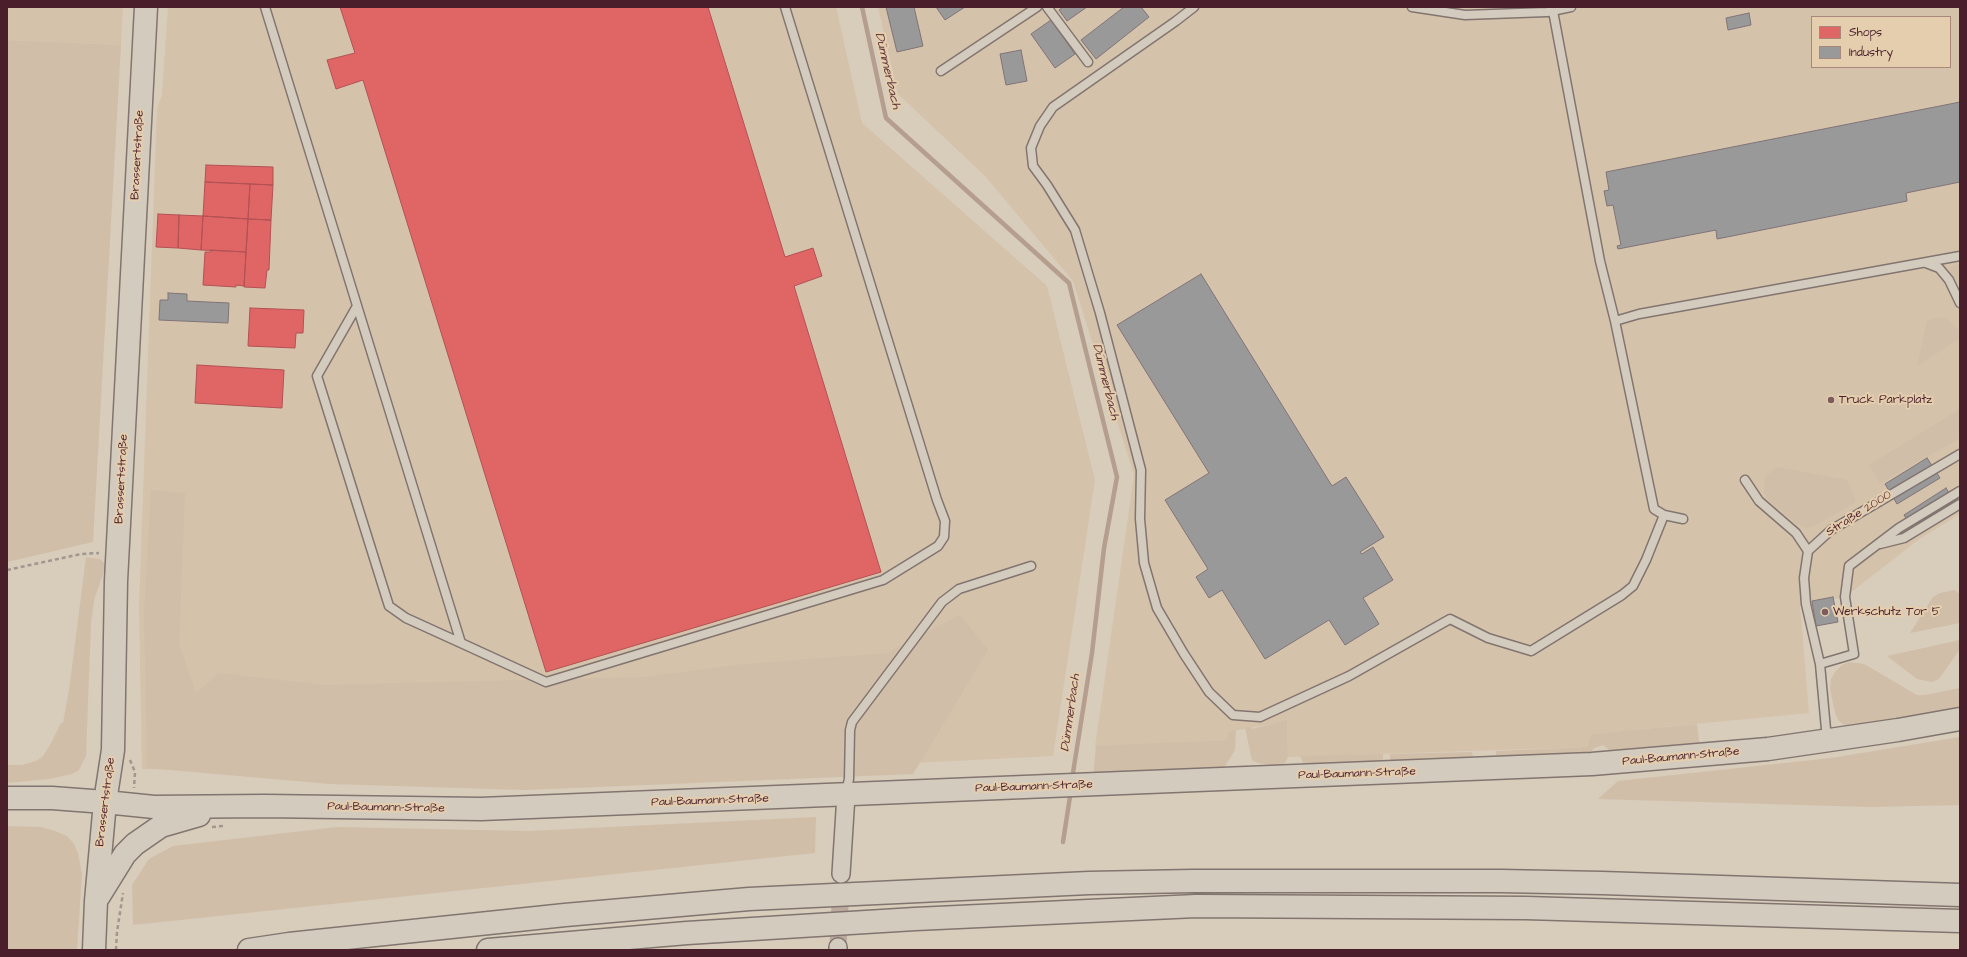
<!DOCTYPE html>
<html>
<head>
<meta charset="utf-8">
<style>
  body { margin:0 }
  #map { position:relative; width:1967px; height:957px; overflow:hidden; background:#d8ccbb; font-family:"Architects Daughter",sans-serif }
  canvas { display:block }
  .frame { position:absolute; inset:0; border:8px solid #4a1f2b; pointer-events:none }
  .legend { position:absolute; left:1811px; top:16px; width:140px; height:52px; box-sizing:border-box; background:#e5ceae; border:1px solid #a7887a; margin:0; padding:5px 7px; list-style:none; font-size:12px; color:#4a1f2b }
  .legend li { display:flex; align-items:center; gap:8px; height:20px }
  .legend b { width:20px; border:1px solid #a7887a }
</style>
</head>
<body>
<div id="map">
<canvas width="1967" height="957"></canvas>
<div class="frame"></div>
<ul class="legend">
<li><b style="height:11px;background:#e06666"></b>Shops</li>
<li><b style="height:11px;background:#999"></b>Industry</li>
</ul>
</div>
<script>
const ctx = document.querySelector('canvas').getContext('2d');
ctx.lineJoin = 'round';
function paint(path, color) { ctx.fillStyle = color; ctx.fill(path, 'evenodd'); }
const shape = rows => new Path2D(rows.map(r => 'M' + r).join(''));
function stroke(path, color, width, dash) { ctx.strokeStyle = color; ctx.lineWidth = width; ctx.lineCap = dash ? 'butt' : 'round'; ctx.setLineDash(dash || []); ctx.stroke(path); }
function label(font, color, halo, rows, align = 'center') {
  ctx.font = font + ' "Architects Daughter",sans-serif'; ctx.lineWidth = 4; ctx.setLineDash([]); ctx.textBaseline = 'middle'; ctx.strokeStyle = halo; ctx.fillStyle = color; for (const [text, x, y, turn = 0] of rows) {
    ctx.save(); ctx.translate(x, y); ctx.rotate((+turn || 0) * Math.PI / 180); ctx.textAlign = isNaN(turn) ? turn : align; if (halo) ctx.strokeText(text, 0, 0); ctx.fillText(text, 0, 0); ctx.restore();
  }
}
paint(shape([
  [7,7,123,7,121,45,7,40],
  [168,7,836,7,862,123,1047,286,1095,480,1053,756,575,780,142,769,139,606,157,108,162,96],
  [878,7,1960,7,1960,514,1918,540,1845,597,1800,606,1809,713,1591,734,1587,747,1288,757,1287,721,1228,732,1227,740,1095,747,1134,475,1073,281,985,176,898,94],
  [1812,17,1950,17,1950,67,1812,67]
]), '#d5c2ab');
paint(shape([
  [7,40,121,45,93,542,7,562],
  [1960,263,1960,286,1949,272,1950,267],
  [1941,317,1948,320,1960,331,1960,338,1917,366,1927,321],
  [1960,409,1960,438,1880,483,1869,465],
  [1777,467,1847,480,1856,502,1814,526,1806,528,1797,524,1768,500,1764,493,1765,477],
  [151,490,185,493,179,644,196,693,219,673,325,685,643,677,744,664,887,653,960,615,988,650,913,774,525,790,330,784,147,768,144,612],
  [86,557,100,559,106,565,94,600,91,624,86,756,79,770,72,774,49,779,7,783,7,765,22,765,36,761,43,756,50,745,61,723,63,723,69,690],
  [1954,590,1960,594,1960,623,1910,633,1933,597,1940,593],
  [1960,640,1960,649,1939,679,1932,682,1917,679,1887,656],
  [1849,662,1864,664,1917,695,1925,695,1960,688,1960,709,1851,727,1844,725,1838,720,1835,713,1830,689,1831,679,1835,672,1842,665],
  [1287,720,1288,757,1283,767,1258,763,1252,760,1245,728,1250,726,1252,729],
  [1697,724,1700,748,1609,750,1603,745,1594,748,1589,755,1505,759,1496,755,1496,751,1587,747,1591,734],
  [1236,730,1235,750,1224,768,1093,777,1096,746,1227,740,1228,732],
  [1960,737,1960,805,1871,807,1598,799,1618,781,1831,758],
  [1472,752,1473,757,1471,760,1390,764,1390,754],
  [1383,754,1383,764,1305,767,1300,756],
  [816,817,815,853,133,925,132,885,149,859,173,846,337,827,528,831],
  [7,826,41,827,55,831,67,836,74,844,78,853,82,874,77,950,7,950]
]), '#d1bea8');
const shops = shape([
  [340,7,708,7,785,257,813,248,822,276,794,286,881,572,546,672,363,80,336,89,327,60,355,53,340,7],
  [206,165,273,167,273,185,205,182,206,165],
  [205,182,250,184,248,219,203,216,205,182],
  [250,184,273,185,271,220,248,219,250,184],
  [158,214,179,215,178,248,156,247,158,214],
  [179,215,203,216,201,250,178,248,179,215],
  [203,216,248,219,246,252,201,250,203,216],
  [248,219,271,220,269,270,267,270,265,288,244,287,248,219],
  [211,250,246,252,244,286,236,285,236,287,203,285,205,252,211,252,211,250],
  [250,308,304,310,303,333,296,333,295,348,248,346,250,308],
  [197,365,284,370,282,408,195,403,197,365]
]);
paint(shops, '#e06666');
stroke(shops, '#b35154', 1);
const industry = shape([
  [886,7,914,7,923,46,897,52,886,7],
  [936,7,965,7,945,20,936,7],
  [1063,7,1087,7,1067,21,1059,10,1063,7],
  [1124,7,1141,7,1149,17,1096,59,1081,40,1124,7],
  [1749,13,1751,25,1728,30,1726,18,1749,13],
  [1051,20,1075,54,1055,68,1031,34,1051,20],
  [1021,50,1027,81,1006,85,1000,54,1021,50],
  [1960,102,1960,182,1906,193,1907,201,1717,239,1716,230,1618,249,1617,246,1621,245,1613,205,1607,206,1604,191,1609,190,1606,172,1960,102],
  [1201,274,1332,486,1346,477,1384,537,1360,552,1362,554,1373,547,1393,580,1363,598,1379,624,1345,645,1329,620,1265,659,1222,590,1209,598,1196,577,1208,569,1165,500,1209,473,1117,325,1201,274],
  [168,293,187,294,187,301,229,303,228,323,159,320,160,300,168,300,168,293],
  [1927,458,1940,478,1897,504,1885,484,1927,458],
  [1946,488,1959,509,1917,535,1904,515,1946,488],
  [1833,597,1838,622,1816,626,1812,601,1833,597]
]);
paint(industry, '#999');
stroke(industry, '#817478', 1);
stroke(shape([
  [862,7,886,118,1069,283,1117,477,1104,548,1092,653,1072,779],
  [1063,842,1071,790]
]), '#b69e8e', 4.5);
stroke(shape([
  [838,947,841,883]
]), '#bca99e', 17, [17, 8]);
const service = shape([
  [265,7,461,643,546,682,883,580,938,546,944,537,945,521,937,500,785,7],
  [1047,7,1088,62],
  [1194,7,1176,21,1053,107,1040,126,1031,148,1033,166,1047,185,1075,230,1100,313,1141,470,1140,519,1144,563,1157,608,1184,654,1209,692,1233,715,1260,717,1349,676,1450,619,1488,638,1531,651,1622,595,1633,586,1646,560,1664,515],
  [1412,7,1465,15,1547,12,1571,7],
  [1553,11,1600,261,1615,321],
  [941,71,1037,7],
  [1926,263,1939,268,1949,280,1960,303],
  [357,306,317,376,389,606,406,618,461,643],
  [1745,480,1759,501,1796,533,1808,551],
  [1683,519,1664,515,1654,509,1615,321,1639,314,1960,256],
  [1880,544,1904,538,1960,504],
  [1820,664,1854,654,1845,597,1849,566,1899,528,1960,491],
  [1827,740,1820,664,1806,604,1804,578,1808,551,1831,530,1960,454],
  [846,792,849,779,850,730,852,722,942,602,959,589,1031,566]
]);
const minor = shape([
  [841,874,846,795],
  [838,950,838,947]
]);
const secondary = shape([
  [105,802,154,807,265,806,481,809,1592,764,1768,749,1898,730,1960,719],
  [99,896,125,854,135,844,161,826,199,815],
  [94,950,96,901,105,802,113,750,116,581,146,7]
]);
const motorway = shape([
  [7,798,52,798,105,802],
  [249,950,289,944,565,915,749,899,1089,883,1193,881,1501,881,1602,883,1960,895],
  [488,950,687,933,915,919,1196,906,1526,908,1960,921]
]);
stroke(service, '#82756f', 11);
stroke(minor, '#82756f', 20);
stroke(secondary, '#82756f', 25);
stroke(motorway, '#82756f', 25);
stroke(shape([
  [7,570,81,554,99,553],
  [130,760,135,772,134,788],
  [212,827,223,826],
  [116,950,117,932,123,893]
]), '#a29790', 2.5, [4, 3]);
stroke(service, '#d4cbbf', 8);
stroke(minor, '#d4cbbf', 17);
stroke(secondary, '#d4cbbf', 22);
stroke(motorway, '#d4cbbf', 22);
for (const [x, y, r, color] of [
  [1831,400,4,"#7c5c5d"],
  [1825,612,4,"#7c5c5d"]
]) { const dot = new Path2D(); dot.arc(x, y, r, 0, 2 * Math.PI); ctx.fillStyle = color; ctx.fill(dot); stroke(dot, '#e5ceae', 1.5); }
label('12px', '#4a1f2b', '#e5ceae', [
  ["Brassertstraße",138,155,-87],
  ["Brassertstraße",122,479,-87],
  ["Straße 2000",1859,514,-32],
  ["Paul-Baumann-Straße",1681,757,-5],
  ["Paul-Baumann-Straße",1357,774,-2],
  ["Paul-Baumann-Straße",1034,787,-2],
  ["Paul-Baumann-Straße",710,801,-2],
  ["Brassertstraße",106,802,-83],
  ["Paul-Baumann-Straße",386,808,1]
]);
label('12px', '#4a1f2b', '#e5ceae', [
  ["Truck Parkplatz",1839,400],
  ["Werkschutz Tor 5",1833,612]
], 'left');
label('italic 13px', '#5d343b', '#e5ceae', [
  ["Dümmerbach",887,71,77],
  ["Dümmerbach",1105,382,76],
  ["Dümmerbach",1071,713,-82]
]);
</script>
</body>
</html>
